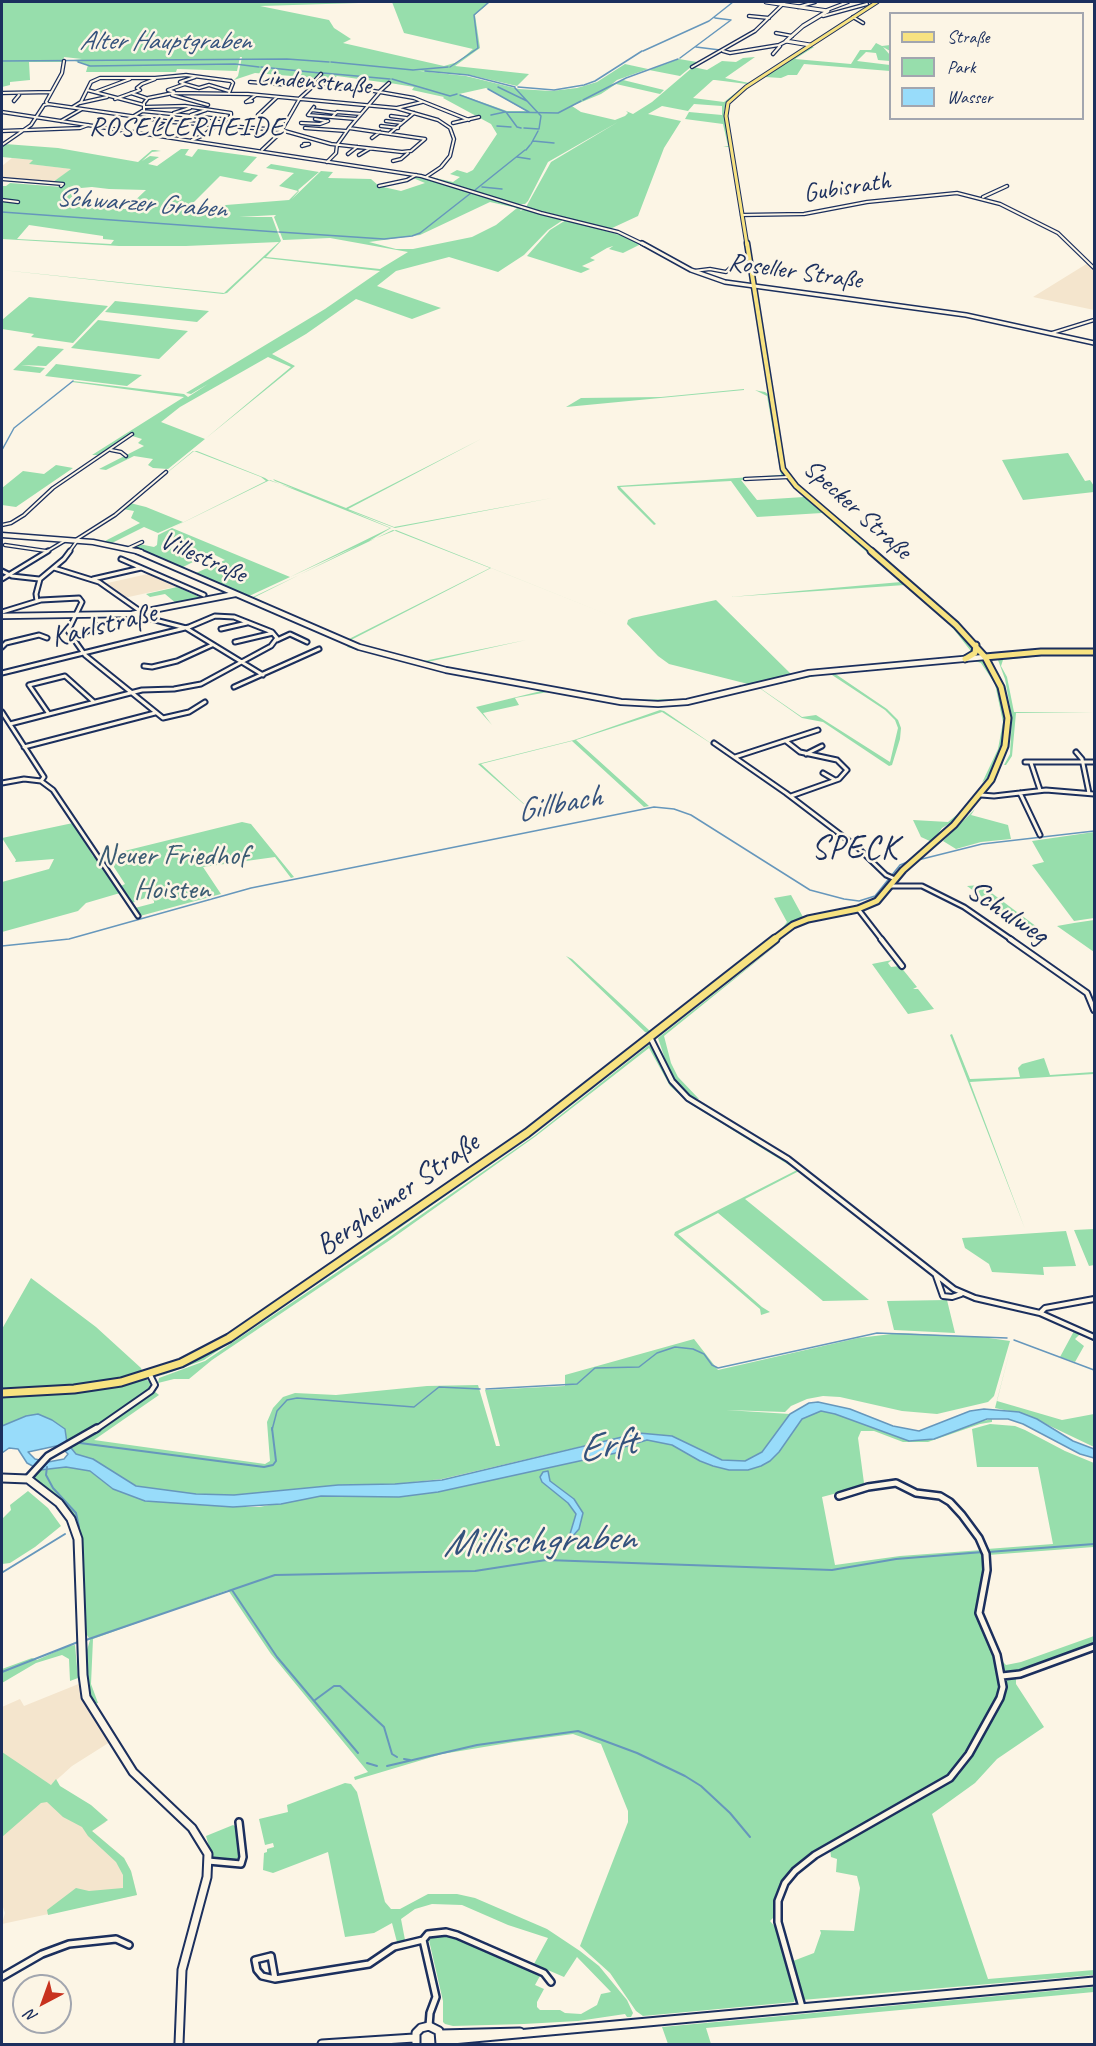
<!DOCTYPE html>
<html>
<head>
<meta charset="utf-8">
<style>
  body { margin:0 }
  #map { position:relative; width:1096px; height:2046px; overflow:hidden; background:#fcf5e5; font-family:Caveat,sans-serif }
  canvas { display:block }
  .frame { position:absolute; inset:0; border:3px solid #1b2f5e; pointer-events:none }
  .legend { position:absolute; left:889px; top:12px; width:195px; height:108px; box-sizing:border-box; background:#fcf5e5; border:2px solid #a2a6af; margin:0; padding:8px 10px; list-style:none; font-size:18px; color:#1b2f5e }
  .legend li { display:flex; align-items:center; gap:12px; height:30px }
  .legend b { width:30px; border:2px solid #a2a6af }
  .north { position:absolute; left:12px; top:1974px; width:60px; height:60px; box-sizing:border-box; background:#fcf5e5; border:2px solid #a2a6af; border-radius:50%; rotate:221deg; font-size:16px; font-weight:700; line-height:24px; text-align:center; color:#1b2f5e }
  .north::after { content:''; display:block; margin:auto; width:21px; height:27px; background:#c8321e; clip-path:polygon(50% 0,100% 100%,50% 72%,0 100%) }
</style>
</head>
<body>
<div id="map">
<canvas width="1096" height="2046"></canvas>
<div class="frame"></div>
<ul class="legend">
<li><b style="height:8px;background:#f7e281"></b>Straße</li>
<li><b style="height:16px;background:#97deac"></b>Park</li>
<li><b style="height:16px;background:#98dcfa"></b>Wasser</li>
</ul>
<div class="north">N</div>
</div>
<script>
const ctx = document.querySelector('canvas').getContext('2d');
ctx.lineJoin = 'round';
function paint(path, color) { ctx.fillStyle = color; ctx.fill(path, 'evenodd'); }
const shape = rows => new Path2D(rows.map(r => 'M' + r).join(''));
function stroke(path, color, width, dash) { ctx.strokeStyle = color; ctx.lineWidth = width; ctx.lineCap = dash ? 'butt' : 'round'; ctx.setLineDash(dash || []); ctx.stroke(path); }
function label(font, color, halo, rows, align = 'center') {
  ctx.font = font + ' Caveat,sans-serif'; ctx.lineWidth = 5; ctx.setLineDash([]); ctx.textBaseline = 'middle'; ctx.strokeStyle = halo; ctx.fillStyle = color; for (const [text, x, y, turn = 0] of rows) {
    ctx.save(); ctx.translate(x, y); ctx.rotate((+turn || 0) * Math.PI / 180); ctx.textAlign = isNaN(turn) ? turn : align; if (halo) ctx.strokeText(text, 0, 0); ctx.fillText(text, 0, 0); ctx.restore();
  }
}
paint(shape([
  [12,158,34,160,30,164,72,169,53,182,2,178,2,166],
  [1088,263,1094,269,1094,310,1033,297],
  [152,573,179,586,124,598,103,584],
  [81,1683,84,1700,110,1742,72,1766,51,1785,2,1756,2,1707,20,1699,24,1706],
  [52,1786,106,1822,92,1831,124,1858,131,1871,137,1895,2,1924,5,1913,2,1904,2,1829]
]), '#f4e5cd');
paint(shape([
  [2,2,490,2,475,15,480,48,455,66,529,74,517,86,470,75,411,70,466,76,519,89,551,91,577,88,597,82,625,64,648,69,617,80,611,85,623,80,664,90,660,94,616,84,601,94,572,106,581,112,615,120,625,116,628,113,626,111,633,114,652,102,693,67,707,70,722,61,736,62,743,58,755,57,725,78,749,83,806,46,751,83,747,84,726,102,724,112,729,147,723,147,728,146,723,124,685,119,689,112,722,115,722,106,694,104,688,111,662,106,648,114,681,121,664,148,638,216,610,229,526,207,551,162,618,122,548,162,528,201,525,204,517,204,431,177,453,182,460,177,450,174,457,170,467,173,473,170,497,134,491,124,443,98,444,97,412,90,414,87,390,83,390,79,388,83,337,76,333,79,318,78,321,75,316,78,255,73,234,80,238,76,242,57,240,57,237,71,177,69,176,72,86,72,88,65,75,61,65,61,82,59,64,57,63,62,29,62,30,80,10,82,10,85,2,87],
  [392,2,404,33,473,49,458,62,444,66,343,43,351,39,334,28,329,20,260,6],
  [713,80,715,80,747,84,724,102,693,98],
  [486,88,526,111,527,111,507,111,459,94],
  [876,43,882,46,890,45,890,51,883,47,890,55,890,61,878,60,876,53,866,52,857,61,890,65,890,71,804,64,797,75,788,75,781,78,765,77,753,84,810,47,814,47,795,59,851,64,860,50,871,50],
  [679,59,697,62,680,76,649,70],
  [5,144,58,148,138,162,152,150,155,150,161,151,152,152,142,161,150,156,159,157,148,164,157,166,181,149,189,149,185,155,192,157,198,149,257,157,243,172,258,175,251,182,220,176,188,208,289,200,298,191,279,186,294,173,266,168,271,164,319,172,298,190,299,191,292,199,321,171,333,172,328,178,371,179,379,186,401,191,425,183,413,178,417,176,522,208,520,211,525,209,563,220,548,230,524,255,498,272,449,257,396,271,377,286,441,308,412,319,356,299,306,334,272,354,295,366,168,469,153,468,148,465,153,459,134,456,106,470,99,469,144,446,138,443,142,439,129,435,100,455,92,455,184,397,72,382,73,381,184,394,188,397,208,384,191,394,186,393,325,309,380,271,264,258,227,293,223,294,2,270,224,293,279,242,186,246,119,246,2,239,2,186,6,186,10,183,62,187,65,183,53,182,71,169,29,164,33,160,2,157,2,146],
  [92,187,109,189,146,190,126,209,62,206,81,188],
  [490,202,517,208,496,225,472,237,413,249,396,249,369,242,420,235],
  [276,215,274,217,283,240,330,238,408,252,380,269,266,257,281,241,272,217,239,217],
  [29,225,103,236,103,239,114,240,111,244,17,239],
  [268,357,291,367,205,439,161,422,180,407],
  [566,220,627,237,644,245,690,271,641,244,623,253,609,249,613,246,607,248,590,258,595,260,582,266,590,269,581,273,527,256,550,230],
  [29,297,108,306,73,343,31,337,34,334,2,329,2,320],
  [115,301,209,311,197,322,105,312],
  [98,320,188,331,159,359,71,348],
  [38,346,64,349,46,366,21,365,45,368,40,373,13,370],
  [56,364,142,375,127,386,45,376],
  [744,389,744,390,566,407,581,398,661,397],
  [755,390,759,391,765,392,769,395,780,464,784,475,782,476,769,478,741,480,757,500,804,497,801,493,802,493,957,629,974,651,967,657,813,672,752,685,669,664,658,656,627,624,628,620,632,618,716,600,792,675,815,671,962,656,970,652,970,650,948,622,905,585,730,597,901,582,822,513,757,517,731,481,620,487,656,524,654,525,618,489,617,486,781,475,767,396],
  [481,439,348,509,394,527,552,498,395,528,348,510,391,528,369,541,396,530,619,619,491,568,349,641,419,662,526,640,423,663,620,700,684,699,743,687,739,684,746,687,689,700,663,703,623,701,576,694,438,667,372,650,345,641,251,599,359,545,247,597,162,558,132,548,139,544,154,547,157,545,158,535,266,481,261,477,194,451,141,494,193,451,197,451,265,478,268,480,295,489,275,481,273,479,346,508],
  [270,480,390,528,290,577,172,528],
  [393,530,490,568,347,640,253,597],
  [211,553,225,560,196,573,183,567],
  [1068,453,1085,481,1090,480,1094,486,1094,492,1023,500,1002,460],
  [56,465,73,468,16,507,2,505,2,488,23,471,44,474],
  [130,503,146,507,183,522,158,533,144,527,112,543,105,541,140,523,131,518,134,511,123,509],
  [177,587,202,598,177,604,165,594,150,597,146,594],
  [349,645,378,654,599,700,548,692,515,698,519,705,483,713,492,725,476,707,541,691,426,668,347,647],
  [1061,654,1003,660,1001,666,1007,677,1014,712,1094,712,1016,713,1012,756,1006,765,1004,765,1010,754,1012,717,1005,679,998,660,1033,655],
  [974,660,982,661,987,665,999,688,1005,713,1005,735,1001,751,990,775,982,783,998,749,1003,722,995,684,981,663,975,661,834,673,887,709,898,720,901,728,900,739,892,765,889,766,823,722,802,718,758,687,805,675],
  [829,673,885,710,895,720,898,728,890,762,816,715,802,717,760,688],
  [660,710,664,711,715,746,662,712,576,740,649,806,644,807,572,741,481,764,535,814,478,764,574,740],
  [964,809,952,822,942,828,932,842,921,837,913,820,948,822],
  [975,809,971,815,1008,825,1011,839,981,842,956,849,943,841],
  [242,822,251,824,294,877,291,878,275,857,203,867,221,894,140,916,135,908,154,903,154,901,150,896,132,903,121,886,125,884,110,861,104,862,102,859,110,855,117,860,119,858,112,854],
  [73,823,93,856,98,859,120,893,86,903,78,911,2,932,2,882,49,869,54,859,15,862,16,860,2,838],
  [1094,832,1094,918,1074,921,1032,865,1044,862,1032,841],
  [981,885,1037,927,1025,928,967,886],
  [791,895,803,917,789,923,784,929,733,969,650,1034,645,1032,566,956,572,959,650,1031,779,932,787,922,774,898],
  [1094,920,1094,952,1057,926,1074,923],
  [783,940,664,1036,671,1063,678,1077,699,1099,691,1098,671,1077,658,1038],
  [892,960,888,963,891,967,900,966,917,987,913,989,918,989,934,1009,908,1014,872,964],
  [952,1034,970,1079,1020,1077,1018,1068,1022,1064,1044,1058,1050,1075,1094,1072,1094,1074,970,1082,1025,1229,950,1035],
  [647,1045,533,1134,388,1236,204,1360,160,1376,217,1348,327,1275,642,1046],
  [649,1045,655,1050,666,1076,679,1093,798,1169,799,1171,745,1199,869,1300,823,1301,718,1213,678,1234,762,1307,770,1312,761,1315,760,1309,674,1235,675,1232,797,1170,689,1103,670,1086,649,1048,536,1136,390,1240,212,1360,189,1379,174,1379,158,1383,159,1378,205,1361,388,1238,534,1136],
  [1094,1229,1094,1265,1089,1266,1074,1230],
  [1066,1231,1076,1266,1043,1267,1044,1275,992,1272,989,1264,965,1248,962,1238],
  [31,1278,96,1327,141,1368,143,1374,91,1385,2,1390,2,1329],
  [947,1300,955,1333,894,1330,887,1301],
  [1074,1331,1080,1334,1075,1339,1084,1346,1075,1362,1060,1357],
  [900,1333,982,1337,1010,1341,994,1396,988,1402,937,1414,902,1411,840,1397,823,1396,807,1399,791,1406,785,1412,726,1410,790,1414,762,1452,745,1461,722,1460,672,1436,639,1433,442,1479,395,1484,338,1485,234,1495,196,1494,136,1486,93,1459,76,1454,70,1446,95,1433,154,1391,159,1395,94,1440,265,1464,270,1461,267,1422,273,1408,283,1397,295,1393,336,1395,427,1386,478,1385,496,1446,500,1446,485,1390,565,1386,565,1375,694,1339,718,1370,858,1338],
  [1012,1342,997,1401,1062,1420,1094,1414,1094,1447,1027,1415,995,1408],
  [146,1379,151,1383,146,1393,91,1430,67,1443,66,1440,26,1416,2,1426,2,1395,122,1385],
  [821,1411,835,1414,909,1441,934,1439,974,1423,992,1419,992,1422,980,1424,928,1442,903,1442,874,1431,861,1431,858,1438,864,1483,860,1487,822,1497,835,1565,900,1556,982,1550,984,1574,976,1613,994,1654,1000,1688,976,1739,953,1772,940,1783,813,1854,781,1883,776,1894,774,1917,770,1921,776,1928,796,1994,794,2002,643,2016,636,2011,610,1973,580,1946,628,1822,628,1811,601,1744,573,1734,514,1742,442,1754,355,1780,354,1777,368,1772,271,1654,228,1590,93,1639,91,1684,98,1703,94,1704,87,1684,85,1657,90,1640,84,1630,81,1538,77,1527,35,1479,35,1475,44,1468,78,1468,90,1471,113,1489,145,1501,233,1507,259,1507,321,1496,399,1497,438,1492,616,1453,624,1447,647,1440,672,1445,700,1461,748,1470,802,1419],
  [990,1424,1015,1426,1025,1430,1065,1451,1094,1463,1094,1547,988,1555,987,1549,1053,1544,1038,1467,977,1467,972,1429],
  [28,1491,48,1508,61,1526,35,1547,10,1563,2,1564,2,1519,11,1510,10,1505],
  [1094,1636,1094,1645,1022,1671,1008,1673,1003,1669,1002,1661,1006,1665,1021,1662],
  [75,1645,78,1678,70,1681,69,1659,62,1655,36,1663,2,1683,2,1669,32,1658,37,1660,68,1646],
  [1012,1676,1016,1678,1016,1684,1044,1727,997,1759,975,1783,932,1814,988,1979,1094,1970,1094,1975,802,2000,783,1931,793,1961,814,1953,821,1933,820,1930,854,1931,860,1888,857,1876,836,1872,837,1859,831,1857,830,1848,922,1798,959,1775,1002,1698,1007,1680],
  [2,1752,51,1785,56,1779,60,1786,91,1805,108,1820,92,1831,124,1858,131,1871,137,1895,48,1915,47,1910,76,1888,89,1891,123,1888,123,1875,116,1862,88,1836,82,1827,63,1817,47,1802,41,1803,2,1837],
  [345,1783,351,1784,357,1792,385,1902,391,1909,400,1909,428,1894,457,1894,475,1898,547,1929,580,1951,599,1966,627,2000,633,2013,631,2017,627,2017,625,2014,578,2021,524,2024,453,2026,445,2024,443,2022,443,2001,428,1936,444,1934,453,1936,541,1974,535,1985,544,1989,537,2002,537,2007,540,2010,560,2010,565,2013,581,2014,597,2005,601,1994,611,1992,577,1957,564,1977,534,1964,548,1938,508,1925,462,1905,432,1904,415,1909,401,1919,405,1940,397,1942,392,1923,374,1933,345,1937,328,1852,273,1873,263,1870,264,1853,267,1852,267,1849,274,1847,273,1843,265,1845,259,1819,288,1812,287,1805],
  [233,1825,238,1828,241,1855,232,1863,213,1860,206,1836],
  [1094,1987,1094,1992,706,2028,711,2044,668,2044,662,2027]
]), '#97deac');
const water = shape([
  [818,1402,850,1409,893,1426,919,1431,970,1411,984,1409,1019,1412,1037,1419,1073,1441,1094,1449,1094,1458,1080,1454,1023,1424,1008,1419,987,1419,934,1439,909,1441,835,1414,821,1411,802,1419,779,1452,770,1461,761,1466,748,1470,729,1470,713,1466,700,1461,672,1445,647,1440,624,1447,616,1453,438,1492,399,1497,321,1496,281,1504,233,1507,145,1501,113,1489,90,1471,66,1467,40,1470,27,1463,18,1449,9,1448,2,1453,2,1426,26,1416,38,1414,52,1420,65,1429,67,1443,76,1454,93,1459,136,1486,196,1494,234,1495,338,1485,395,1484,442,1480,639,1433,672,1436,722,1460,745,1461,762,1452,790,1414,809,1403,818,1402],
  [56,1446,61,1447,68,1454,64,1459,48,1462,35,1459,28,1452,56,1446],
  [548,1471,550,1481,574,1499,583,1513,579,1529,572,1537,570,1534,576,1514,568,1503,542,1482,540,1477,543,1472,548,1471]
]);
paint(water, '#98dcfa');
stroke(water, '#6697bc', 1.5);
stroke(shape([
  [696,47,720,50],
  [643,51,709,21,733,2],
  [680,58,731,20,715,18],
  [2,61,287,59,329,62],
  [78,62,90,66,235,64,259,67],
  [331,62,413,70,448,67],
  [261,67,320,73],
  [450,67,478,48,474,15,489,2],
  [425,71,468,75,515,87],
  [323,73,390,79],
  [392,79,450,96,457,94],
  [498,87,527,101],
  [518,87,554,90,584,85,595,81,642,51],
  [515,88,541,116,539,129,524,128],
  [488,89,529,112],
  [460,95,506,112,517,127,521,128],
  [583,100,626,78,678,59],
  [506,112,558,113,581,101],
  [491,115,505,112],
  [497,126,511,127],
  [533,141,554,143],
  [531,144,538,131],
  [526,150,530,145],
  [517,157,530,159],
  [482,187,502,189],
  [475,190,525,150],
  [2,212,277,232],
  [279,232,384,239,412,236,420,233,471,193],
  [2,450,14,428,73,381],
  [918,860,982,844,1094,831],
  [2,946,69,939,251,888,654,807,674,809,691,815,810,890,844,899,859,901,875,896,900,865,910,861],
  [1014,1340,1094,1370],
  [486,1389,577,1384,595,1368,639,1367,657,1353,675,1347,693,1349,704,1354,712,1365,718,1368,877,1333,1007,1338],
  [272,1430,277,1411,287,1400,297,1398,414,1407,439,1387,480,1389]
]), '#6697bc', 1.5);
stroke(shape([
  [80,1443,264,1467,273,1465,276,1461,272,1428],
  [69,1447,76,1444],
  [47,1467,46,1475,53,1488,76,1513,79,1527],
  [988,1552,1094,1544],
  [3,1572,65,1534],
  [232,1590,277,1657,358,1753],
  [83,1641,275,1575,475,1571,546,1560,832,1570,896,1559,983,1552],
  [2,1672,78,1642],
  [315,1700,334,1686,340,1686,384,1727,392,1754,397,1757],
  [404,1759,410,1760],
  [367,1763,377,1766],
  [387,1766,477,1745,578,1731,637,1753,685,1776,701,1786,730,1813,750,1837]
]), '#6697bc', 2);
const minorFar3 = shape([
  [798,7,815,2],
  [827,10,848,2],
  [749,16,769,18],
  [823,16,867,4],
  [853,17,863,23],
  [776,33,792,36],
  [723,51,730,53,779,45,787,41],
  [773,54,780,46],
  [692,67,755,31,785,2],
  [250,82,374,91,414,98,469,120],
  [267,82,274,78],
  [185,84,199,88,209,85,229,91],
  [309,87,321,74],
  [328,87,336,83],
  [87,90,144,105],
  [95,92,130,79],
  [174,92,168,90,185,84,180,82,195,77],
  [379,92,389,83],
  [2,93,51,92],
  [131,93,146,98],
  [229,93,233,83,231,81],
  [172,95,208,105],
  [115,99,140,90,137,88,142,84,155,79],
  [249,100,252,101,246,102,249,100],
  [249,100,256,95],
  [14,101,19,95],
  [80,103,107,97],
  [48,104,172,122,281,130,331,144,402,152,411,151,425,139,349,128],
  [73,107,81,102,91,82,100,78,155,78,186,75,231,81],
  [145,107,185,106,231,113,231,116,220,125],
  [314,107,308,115,356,119],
  [397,108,422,102],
  [312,110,336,113],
  [142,111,221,119],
  [174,113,190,108],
  [191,115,206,110],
  [258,115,277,97],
  [134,116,144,110,144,103,148,98,173,93,248,94,396,108,438,120,450,128,454,139,450,156,441,167,426,177],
  [333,116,337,112,361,114],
  [391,116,406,118],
  [315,119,326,121],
  [61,121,82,109],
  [386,121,402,123],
  [301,123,320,124,328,121],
  [453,123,479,117],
  [381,126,398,128],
  [305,128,346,131],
  [157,129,169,122],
  [2,131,80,128,88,125],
  [390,133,414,113],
  [372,138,380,132],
  [192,140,204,135,215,126],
  [2,145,31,125,44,105,48,104,46,102,62,73,64,61],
  [302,146,309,144,304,144],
  [262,150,280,133,300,98,311,88],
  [348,154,357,147],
  [359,155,369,149],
  [393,161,401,159,408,153],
  [327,162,336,153,337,145,349,128,379,93],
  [2,179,63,184,61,186],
  [379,186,407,180,416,175],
  [983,197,1007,186],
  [2,200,18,202],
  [742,215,804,214,867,202,957,193,1000,204,1058,233,1094,268],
  [694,271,710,269,726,272,729,269],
  [1052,333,1094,320],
  [111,450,121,452,126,456],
  [745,479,788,477],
  [2,525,11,523,24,515,53,488,132,434],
  [74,541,115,515,166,472],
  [5,545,46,551],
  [129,548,142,542],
  [46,552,66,540],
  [69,552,77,541]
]);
const minorFar2 = shape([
  [121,559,204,595],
  [54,568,99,582,143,613],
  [2,571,12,576,39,579],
  [2,579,48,551],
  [93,579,141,568],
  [37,601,36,594,40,579,64,559,70,551],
  [2,612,41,600,79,598,82,602,68,631,85,655,163,718,189,712,205,702],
  [132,614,186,628,263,675],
  [221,629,247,623],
  [73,638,97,626],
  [277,640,290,634,307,642],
  [235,642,273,633],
  [2,647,6,643,39,635,47,638],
  [144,666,152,667,177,661,212,645],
  [2,673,189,627,215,616,234,617,272,632,277,638,271,646,201,684,174,689,142,690,10,724],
  [234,687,319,649],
  [2,712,44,777,41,781,24,779,2,783],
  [49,714,29,685,65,676,94,702],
  [786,741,800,752,837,760,847,770,839,779,791,796],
  [714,743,786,793,857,847,886,875,895,879],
  [24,747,155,713],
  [1076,752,1082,759,1089,793],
  [806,754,822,746],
  [735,757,818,730],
  [1025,762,1094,762],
  [1031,763,1040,790],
  [823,773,835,780],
  [41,781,53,790,138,916],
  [1020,793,1040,835],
  [981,795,994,796,1046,790,1094,794],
  [890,886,922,886,964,907,1012,940],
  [858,909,882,940]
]);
const minorFar1 = shape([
  [881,939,902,966],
  [1010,939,1087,993,1094,1010],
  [650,1037,672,1081,688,1098,788,1159,954,1289,975,1298,1040,1313,1094,1337],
  [936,1276,943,1296,952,1297,961,1294],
  [1040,1313,1045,1308,1094,1299],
  [95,1430,151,1391,155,1385,150,1375]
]);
const minor = shape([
  [28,1478,48,1456,97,1428],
  [1002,1676,1020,1674,1094,1647],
  [208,1861,241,1864,243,1857,239,1822],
  [271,1956,275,1979,262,1976,257,1970,255,1960,271,1956],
  [2,1977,42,1954,69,1944,116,1939,129,1945],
  [275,1979,369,1964,394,1947,423,1940],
  [802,2007,778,1922,778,1901,785,1883,795,1871,815,1855,950,1778,969,1754,1000,1698,1003,1687,997,1655,979,1613,987,1570,986,1554,979,1538,962,1515,950,1502,940,1496,916,1493,896,1483,868,1487,839,1496],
  [429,2026,430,2013,436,1997,423,1940,428,1934,446,1932,457,1935,544,1973,551,1982]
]);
const tertiaryFar1 = shape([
  [2,112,421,176,541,213,618,232,645,245]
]);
const tertiary = shape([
  [642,243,691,270,725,282,966,315,1094,343]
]);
const secondaryFar3 = shape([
  [766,2,828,11,803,26,786,41,810,45]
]);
const secondaryFar2 = shape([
  [2,535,93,542,141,552]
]);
const secondaryFar1 = shape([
  [137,551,359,647,446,670,621,702,658,704,687,702,809,673,985,657],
  [2,616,132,614,235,594]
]);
const secondary = shape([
  [2,1478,28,1479,59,1503,71,1519,78,1539,83,1675,86,1697,133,1772,192,1828,208,1854,207,1877,182,1970,179,2044],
  [441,2034,520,2032],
  [441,2041,1094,1981],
  [322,2044,414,2038],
  [416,2044,416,2033,421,2028,429,2026,439,2031,440,2044]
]);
const primaryFar3 = shape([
  [747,245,726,116,728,103,746,87,877,2]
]);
const primaryFar2 = shape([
  [747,243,783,469,796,486,873,552]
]);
const primaryFar1 = shape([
  [985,657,1041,652,1094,652],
  [965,659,975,653,976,645],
  [773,940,793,925,808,919,858,909,877,901,903,870,954,825,991,780,1005,746,1008,718,1001,687,985,657,956,625,871,551]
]);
const primary = shape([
  [2,1393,74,1389,121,1382,181,1363,229,1338,527,1133,775,939]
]);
stroke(minorFar3, '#1b2f5e', 4.5);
stroke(minorFar2, '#1b2f5e', 7);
stroke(minorFar1, '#1b2f5e', 8);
stroke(minor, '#1b2f5e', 10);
stroke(tertiaryFar1, '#1b2f5e', 4.5);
stroke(tertiary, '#1b2f5e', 6);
stroke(secondaryFar3, '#1b2f5e', 5);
stroke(secondaryFar2, '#1b2f5e', 7);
stroke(secondaryFar1, '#1b2f5e', 8);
stroke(secondary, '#1b2f5e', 11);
stroke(primaryFar3, '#1b2f5e', 5);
stroke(primaryFar2, '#1b2f5e', 7);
stroke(primaryFar1, '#1b2f5e', 9);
stroke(primary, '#1b2f5e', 11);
stroke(minorFar3, '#fcf5e5', 2);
stroke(minorFar2, '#fcf5e5', 3);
stroke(minorFar1, '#fcf5e5', 4);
stroke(minor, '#fcf5e5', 5);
stroke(tertiaryFar1, '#fcf5e5', 2);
stroke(tertiary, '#fcf5e5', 3);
stroke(secondaryFar3, '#fcf5e5', 3);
stroke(secondaryFar2, '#fcf5e5', 4);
stroke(secondaryFar1, '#fcf5e5', 4.5);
stroke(secondary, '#fcf5e5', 7);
stroke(primaryFar3, '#f7e281', 3);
stroke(primaryFar2, '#f7e281', 4);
stroke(primaryFar1, '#f7e281', 5);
stroke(primary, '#f7e281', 7);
label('26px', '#1b2f5e', '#fcf5e5', [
  ["Lindenstraße",314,82,5],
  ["Gubisrath",847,188,-9],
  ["Roseller Straße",795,272,8],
  ["Specker Straße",857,510,42],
  ["Villestraße",203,558,24]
]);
label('italic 27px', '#34527d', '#fcf5e5', [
  ["Alter Hauptgraben",165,42],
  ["Schwarzer Graben",141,204,4]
]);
ctx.letterSpacing = '1.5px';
label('27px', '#1b2f5e', '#fcf5e5', [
  ["ROSELLERHEIDE",187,128]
]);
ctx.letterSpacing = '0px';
label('30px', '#1b2f5e', '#fcf5e5', [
  ["Karlstraße",104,626,-14],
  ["Schulweg",1007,913,34],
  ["Bergheimer Straße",398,1195,-35]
]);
label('30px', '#3a5b72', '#fcf5e5', [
  ["Neuer Friedhof",172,856],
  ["Hoisten",172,890]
]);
label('italic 32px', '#34527d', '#fcf5e5', [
  ["Gillbach",559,805,-11]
]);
ctx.letterSpacing = '1.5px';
label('33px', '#1b2f5e', '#fcf5e5', [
  ["SPECK",855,849]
]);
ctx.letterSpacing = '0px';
label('italic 39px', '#34527d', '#fcf5e5', [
  ["Erft",607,1447,-10],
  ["Millischgraben",539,1542,-2]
]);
</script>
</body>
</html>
